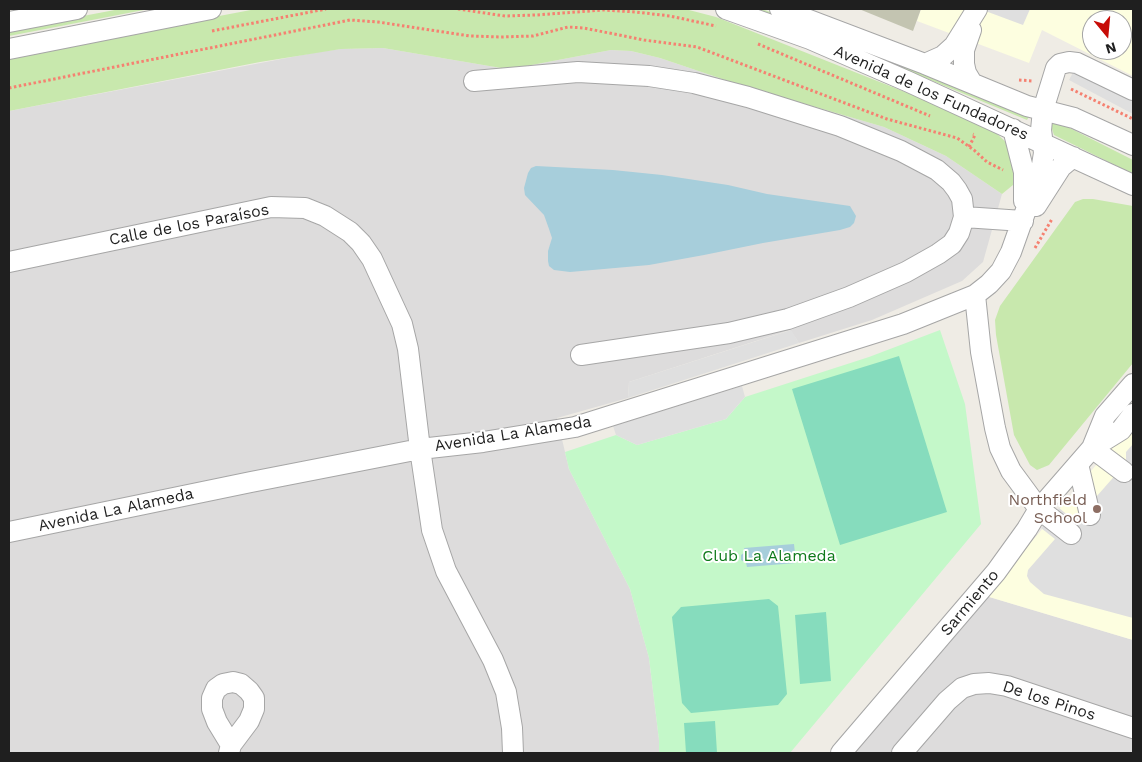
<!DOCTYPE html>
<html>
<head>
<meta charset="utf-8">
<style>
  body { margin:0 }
  #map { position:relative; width:1142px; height:762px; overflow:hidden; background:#efece5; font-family:"Work Sans",sans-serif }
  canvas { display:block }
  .frame { position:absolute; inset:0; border:10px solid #1f1f1f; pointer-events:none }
  .north { position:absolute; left:1082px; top:10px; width:50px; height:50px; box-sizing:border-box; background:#fff; border:1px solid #a5a5a5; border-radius:50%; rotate:163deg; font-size:14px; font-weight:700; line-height:20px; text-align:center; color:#1f1f1f }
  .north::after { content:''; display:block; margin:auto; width:18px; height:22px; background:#c70c07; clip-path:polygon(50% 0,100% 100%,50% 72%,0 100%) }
</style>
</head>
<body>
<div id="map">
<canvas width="1142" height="762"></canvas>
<div class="frame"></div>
<div class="north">N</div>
</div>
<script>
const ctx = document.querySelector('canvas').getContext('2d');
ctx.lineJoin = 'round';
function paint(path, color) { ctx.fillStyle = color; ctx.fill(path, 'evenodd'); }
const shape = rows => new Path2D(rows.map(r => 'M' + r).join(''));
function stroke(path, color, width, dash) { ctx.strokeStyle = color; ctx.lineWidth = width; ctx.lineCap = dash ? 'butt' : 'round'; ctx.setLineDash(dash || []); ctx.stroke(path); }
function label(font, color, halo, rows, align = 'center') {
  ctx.font = font + ' "Work Sans",sans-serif'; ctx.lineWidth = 4; ctx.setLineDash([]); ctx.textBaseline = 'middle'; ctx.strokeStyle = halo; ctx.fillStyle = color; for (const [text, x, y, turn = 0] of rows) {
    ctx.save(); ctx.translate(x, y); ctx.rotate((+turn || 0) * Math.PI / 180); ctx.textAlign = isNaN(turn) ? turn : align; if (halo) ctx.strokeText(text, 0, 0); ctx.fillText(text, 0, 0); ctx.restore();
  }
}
paint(shape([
  [383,48,501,68,521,67,611,50,631,51,660,58,737,84,884,127,946,156,1002,194,983,262,962,281,872,320,799,343,790,330,629,382,628,398,557,418,569,469,630,589,649,658,659,740,659,753,9,753,9,111,318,52,341,49],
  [986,596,1133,640,1133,753,847,753]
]), '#dddcdc');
paint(shape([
  [921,9,1133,9,1133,76,1042,30,1029,63,917,21],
  [1092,20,1122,20,1122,50,1092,50],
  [1133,421,1133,640,986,596]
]), '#fdfee0');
paint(shape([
  [859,9,921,9,913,31]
]), '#c3c4b1');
paint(shape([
  [120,9,149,9,9,36,9,30],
  [256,9,685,9,716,17,958,113,994,131,1009,145,1015,168,1014,179,1013,185,1002,194,946,156,884,127,737,84,660,58,631,51,611,50,521,67,501,68,383,48,341,49,260,62,9,111,9,56],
  [747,9,762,9,871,50,1030,115,1027,120,870,55],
  [1052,119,1133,160,1133,174,1054,135,1050,123],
  [1083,199,1093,199,1133,206,1133,363,1049,465,1037,470,1030,465,1014,435,996,335,995,320,1000,306,1075,202]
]), '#c8e8ad');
paint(shape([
  [940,330,965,404,981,524,790,753,659,753,659,740,649,658,630,589,569,469,565,452,616,435,637,445,726,419,745,397,869,357]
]), '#c4f8c9');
paint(shape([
  [899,356,947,512,840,545,792,389],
  [769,599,778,606,787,694,778,705,691,713,682,703,672,617,681,607],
  [826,612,831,681,800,684,795,615],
  [715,721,717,753,686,753,684,723]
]), '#86dcbd');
paint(shape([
  [980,9,1030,9,1023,25],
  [1082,55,1133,82,1133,114,1069,80],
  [791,330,799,343,628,398,629,382],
  [742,386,745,397,726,419,637,445,616,435,613,426],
  [1133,444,1133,618,1044,594,1030,582,1027,576,1028,570,1055,539,1041,528,1059,508,1075,521,1126,463,1126,452]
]), '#dfdfdf');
paint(shape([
  [536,166,613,170,662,175,728,185,767,194,850,206,856,216,854,223,850,227,840,230,763,243,704,255,649,265,570,272,554,270,549,266,548,261,548,251,552,238,549,229,544,215,525,195,524,188,528,173,531,168],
  [794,544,796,563,747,567,746,563,741,560,741,555,745,552,744,548]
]), '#a7cedb');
const minor = shape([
  [726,9,810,39,909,82,1133,185],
  [780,9,925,64,1027,106,1074,118,1133,145],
  [9,22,77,9],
  [971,30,964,50,964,64,966,73,972,83],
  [9,49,211,9],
  [925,64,943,56,954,46,977,9],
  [474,81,578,72,649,76,694,83,748,97,840,126,901,151,937,170,951,182,957,190,962,199,964,217,959,233,952,244,938,254,906,272,849,297,788,319,729,333,581,355],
  [1013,129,1024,172,1024,201],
  [1036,206,1061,167,1073,157],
  [964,217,1023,221],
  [9,262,271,207,305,208,325,216,350,232,361,243,372,259,402,324,408,349,420,449,432,530,446,571,493,660,506,692,512,728,513,753],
  [975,295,981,352,995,428,1000,448,1011,471,1039,509,1071,534],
  [1092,448,1105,416,1133,384],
  [1092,448,1124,472],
  [1078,464,1090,515],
  [9,532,251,482,420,449,483,442,575,427,903,324,975,295,989,284,1001,271,1011,252,1042,165,1044,153,1041,130,1043,110,1056,68,1060,64,1069,62,1077,63,1133,90],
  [229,753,231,745,249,721,254,709,254,698,249,691,241,684,233,682,223,684,216,689,212,698,212,709,217,722,231,745],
  [841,753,996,572,1027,529,1039,509,1092,448,1121,430,1133,414],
  [902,753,947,701,962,688,974,684,989,683,1007,686,1133,728]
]);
stroke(minor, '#a6a6a6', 22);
stroke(shape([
  [458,9,505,16,536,15,603,10,636,12,670,16,716,26],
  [212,31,326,9],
  [758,44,930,116],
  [1019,80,1033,81],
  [9,88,350,20,378,22,470,36,500,37,533,36,568,27,584,28,644,40,697,47,887,119,957,138,974,150,987,162,1003,170],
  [1071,89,1133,119],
  [969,147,975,135,973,134],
  [1035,248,1052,219]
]), '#f58171', 3, [2.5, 2.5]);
stroke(minor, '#fff', 20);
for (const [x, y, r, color] of [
  [1097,509,5,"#8d6e63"]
]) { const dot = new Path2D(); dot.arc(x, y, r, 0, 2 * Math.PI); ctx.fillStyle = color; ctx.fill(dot); stroke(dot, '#fff', 2); }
label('16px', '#1f1f1f', '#fff', [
  ["Avenida de los Fundadores",931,93,24],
  ["Calle de los Paraísos",189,225,-11],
  ["Avenida La Alameda",513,434,-9],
  ["Avenida La Alameda",116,510,-12],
  ["Sarmiento",970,603,-50],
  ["De los Pinos",1049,701,18]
]);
label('16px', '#785e54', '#fff', [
  ["Northfield",1087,500],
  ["School",1087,518]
], 'right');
label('16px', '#0f7a1b', '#fff', [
  ["Club La Alameda",769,556]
]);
</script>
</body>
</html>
